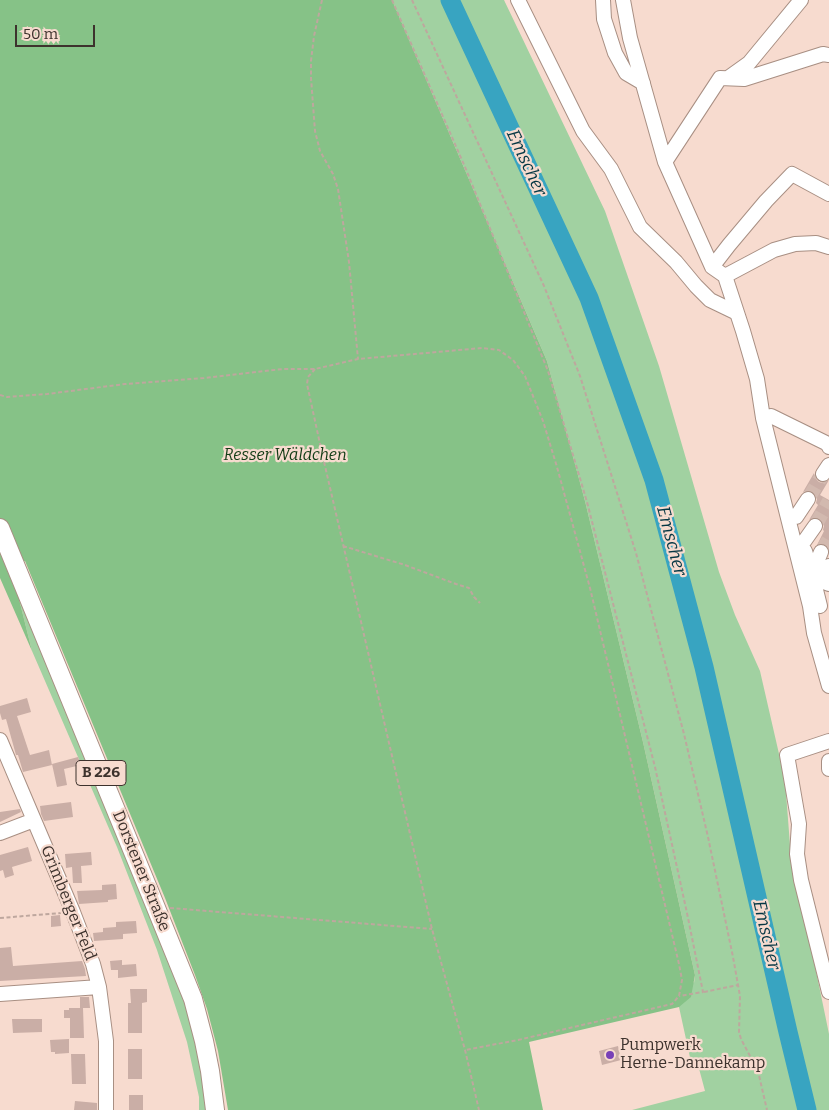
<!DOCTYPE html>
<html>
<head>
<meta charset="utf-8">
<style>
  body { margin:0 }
  #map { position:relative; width:829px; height:1110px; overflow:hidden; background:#f7dbcf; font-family:Bitter,serif }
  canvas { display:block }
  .scale { position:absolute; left:15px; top:25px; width:80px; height:22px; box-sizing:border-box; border:2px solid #3d322d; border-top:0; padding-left:6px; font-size:15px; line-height:18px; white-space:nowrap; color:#3d322d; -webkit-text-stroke:4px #f7dbcf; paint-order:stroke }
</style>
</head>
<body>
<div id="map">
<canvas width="829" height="1110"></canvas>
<div class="scale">50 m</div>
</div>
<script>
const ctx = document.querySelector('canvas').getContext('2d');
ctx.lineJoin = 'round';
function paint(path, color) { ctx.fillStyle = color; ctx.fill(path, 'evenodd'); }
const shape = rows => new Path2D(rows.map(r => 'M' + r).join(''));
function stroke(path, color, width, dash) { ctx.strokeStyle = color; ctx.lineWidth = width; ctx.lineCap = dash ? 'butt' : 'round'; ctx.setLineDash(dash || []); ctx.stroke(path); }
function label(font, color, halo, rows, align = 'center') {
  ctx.font = font + ' Bitter,serif'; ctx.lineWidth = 4.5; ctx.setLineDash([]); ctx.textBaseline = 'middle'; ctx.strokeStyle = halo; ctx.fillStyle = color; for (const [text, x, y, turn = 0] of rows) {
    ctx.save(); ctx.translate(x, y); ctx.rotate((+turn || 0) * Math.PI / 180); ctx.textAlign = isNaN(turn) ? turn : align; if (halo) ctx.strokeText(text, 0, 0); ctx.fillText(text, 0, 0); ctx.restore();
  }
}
paint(shape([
  [0,0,694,983,695,975,643,742,585,501,547,361,392,0,504,0,605,211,659,366,719,572,735,615,760,671,785,780,790,845,829,1034,829,1110,632,1110,705,1091,697,1061,691,1062,679,1007],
  [17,591,172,963,196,1034,207,1110,199,1110,199,1097,187,1042,157,950,117,847,32,651]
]), '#a1d1a1');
paint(shape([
  [0,0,392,0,547,361,585,501,643,742,695,975,691,997,679,1007,529,1042,543,1110,228,1110,218,1051,207,1009,195,975,165,898,25,561,9,567,17,591,32,651,0,578]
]), '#86c287');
stroke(shape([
  [450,0,589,298,654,480,704,667,788,1032,807,1110]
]), '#38a4c1', 19);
paint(shape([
  [814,473,815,478,819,482,823,483,829,480,820,495,829,500,829,549,828,546,824,544,817,545,824,531,823,530,824,526,823,522,820,519,816,517,812,518,809,520,818,505,816,503,817,499,816,496,813,492,809,490,803,492],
  [27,698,31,712,17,716,30,755,49,750,52,765,23,772,18,755,16,755,6,719,2,720,0,713,0,706],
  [78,757,81,765,64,769,67,785,57,787,52,764],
  [71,802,73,817,44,821,41,814,40,806],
  [20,809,21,812,0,822,0,812],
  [28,847,32,861,12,867,14,875,5,878,3,870,0,871,0,855],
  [91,852,92,865,81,866,82,883,73,883,72,867,66,868,65,854],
  [116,884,117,899,108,900,108,902,79,904,77,891,102,890,102,885],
  [60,915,61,926,51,927,51,916],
  [136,921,137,933,123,934,123,939,94,941,93,933,103,932,103,928,116,927,116,922],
  [11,947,13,966,82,961,85,969,86,976,0,981,0,948],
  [122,960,122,965,136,964,137,976,118,978,118,970,111,970,110,961],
  [130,989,147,989,147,1002,142,1003,142,1033,128,1033,128,1003,131,1003],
  [80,997,89,997,90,1008,83,1008,84,1038,70,1038,70,1018,64,1018,64,1010,69,1010,69,1008,80,1008],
  [12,1019,42,1019,42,1032,13,1033],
  [69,1039,69,1053,55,1054,55,1052,51,1052,50,1040],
  [618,1046,621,1060,602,1065,599,1051],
  [128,1049,142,1049,142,1079,128,1079],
  [71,1054,85,1054,86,1084,72,1084],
  [129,1095,143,1095,143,1110,129,1110],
  [75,1101,97,1103,97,1110,74,1110]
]), '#caaea6');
stroke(shape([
  [808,499,823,474],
  [815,526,829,501],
  [821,552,829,539]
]), '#d2b9af', 14, [14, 7]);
const minor = shape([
  [518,0,583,131,611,169,640,227,676,262,696,286,710,300,737,313],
  [603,0,604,19,615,53,626,73,643,83],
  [623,0,630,38,665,162,712,267,725,276,743,331,757,379,763,418,810,606,814,633,829,686],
  [728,78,749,63,801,0],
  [665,162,720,78,744,79,823,54,829,55],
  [712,267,729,245,766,201,792,174,829,194],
  [725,276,774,250,795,244,816,243,829,247],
  [763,418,771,416,828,444,829,447],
  [823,474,829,465],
  [796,517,808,499],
  [803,543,815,526],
  [805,551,812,574,821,581,829,584],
  [821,581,829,566],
  [820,606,812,574,821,552],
  [0,740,73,912,93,964,99,987,106,1041,106,1110],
  [829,741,787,755,799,824,797,854,801,880,829,992],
  [829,761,829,769],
  [0,833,34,820],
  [0,994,99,987]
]);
const major = shape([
  [0,528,152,898,193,999,204,1041,210,1071,215,1110]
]);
stroke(minor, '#a88f83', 16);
stroke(major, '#a88f83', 20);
stroke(shape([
  [322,0,314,36,311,61,311,78,315,131,320,151,333,174,338,189,349,262,358,359],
  [392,0,465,167,548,371,587,502,655,767,687,913,703,992,679,996],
  [412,0,544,286,580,376,636,553,684,734,708,837,733,957,740,996,739,1032,741,1039,758,1071,767,1110],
  [315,369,308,377,307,384,322,453,432,929,465,1050,479,1110],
  [0,395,7,397,47,394,125,384,204,378,283,369,315,369,358,359,482,348,499,350,513,360,525,376,543,421,557,467,590,588,679,964,682,980,679,996,672,1004,518,1040,465,1050],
  [343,546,405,565,456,584,469,588,474,597,480,603],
  [170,908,432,929],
  [0,918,61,913],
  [704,992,738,985]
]), '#bea79e', 2, [4, 2.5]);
stroke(minor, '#fff', 14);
stroke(major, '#fff', 18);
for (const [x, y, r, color] of [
  [610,1055,5,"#7840b7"]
]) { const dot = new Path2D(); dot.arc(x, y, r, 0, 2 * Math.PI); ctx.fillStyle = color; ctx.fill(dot); stroke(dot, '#f7dbcf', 2); }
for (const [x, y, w] of [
  [101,773,50]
]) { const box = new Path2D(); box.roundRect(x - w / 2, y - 12.5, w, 25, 4); ctx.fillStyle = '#f7dbcf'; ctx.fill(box); stroke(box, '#3d322d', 1); }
label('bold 15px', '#3d322d', null, [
  ["B 226",101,773]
]);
label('italic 16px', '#113c15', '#f7dbcf', [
  ["Resser Wäldchen",285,456]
]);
label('16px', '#3d322d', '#f7dbcf', [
  ["Dorstener Straße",141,871,68],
  ["Grimberger Feld",68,903,68]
]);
label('16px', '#3d322d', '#f7dbcf', [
  ["Pumpwerk",620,1046],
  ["Herne-Dannekamp",620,1064]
], 'left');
label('italic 18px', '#053744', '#f7dbcf', [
  ["Emscher",526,163,65],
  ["Emscher",671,541,75],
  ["Emscher",766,935,77]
]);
</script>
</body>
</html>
